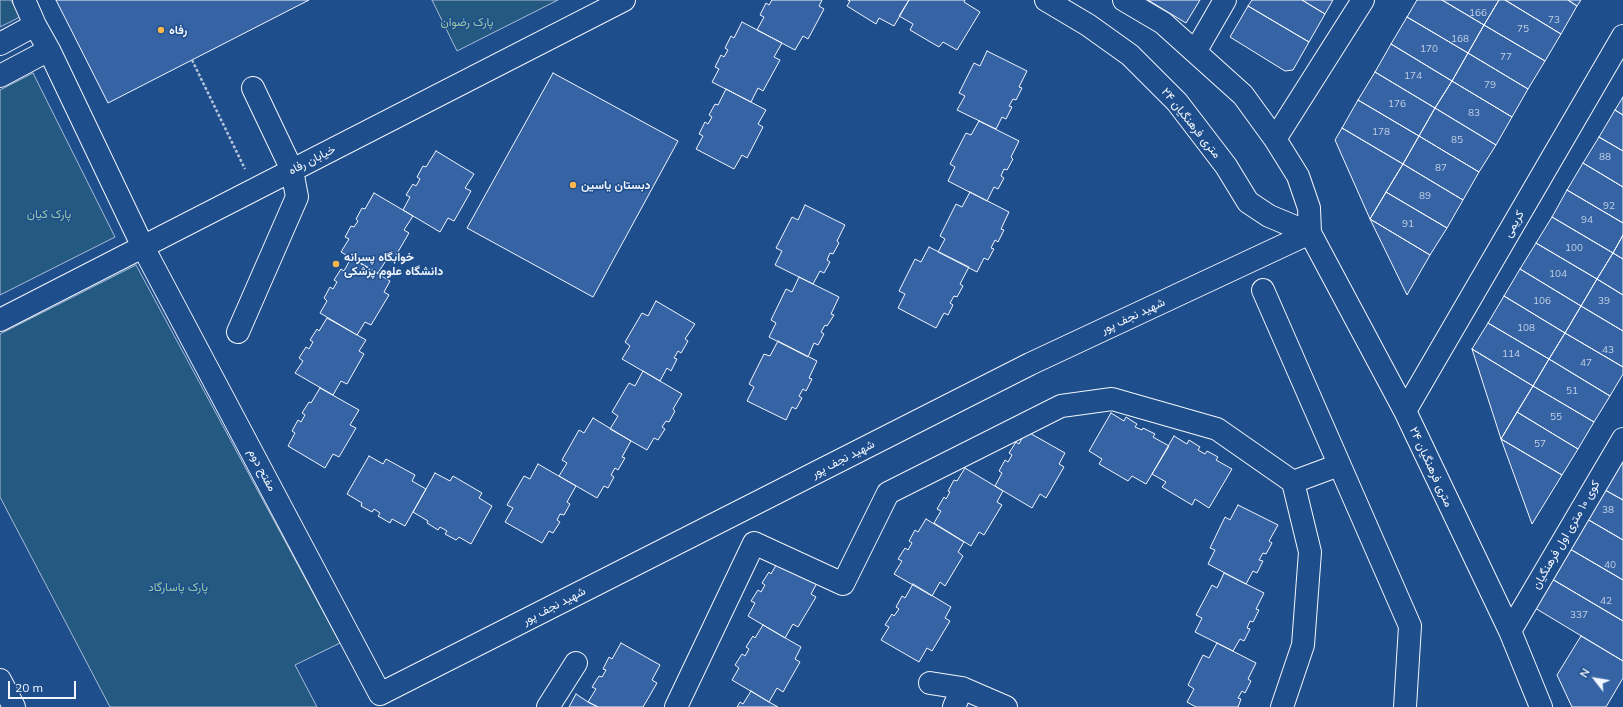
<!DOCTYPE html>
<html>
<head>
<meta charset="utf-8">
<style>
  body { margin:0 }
  #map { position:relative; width:1623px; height:707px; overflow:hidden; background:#1f4e8c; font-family:Mulish,sans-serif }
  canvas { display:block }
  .north { position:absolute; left:1575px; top:659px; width:40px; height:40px; -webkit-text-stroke:3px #1f4e8c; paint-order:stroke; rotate:301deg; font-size:11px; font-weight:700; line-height:16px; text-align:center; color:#f2f6ff }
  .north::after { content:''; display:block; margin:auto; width:14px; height:18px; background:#f2f6ff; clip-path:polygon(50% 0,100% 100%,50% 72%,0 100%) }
  .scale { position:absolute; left:8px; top:681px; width:68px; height:18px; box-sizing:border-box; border:2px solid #f2f6ff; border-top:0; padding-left:5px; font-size:12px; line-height:14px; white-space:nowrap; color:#f2f6ff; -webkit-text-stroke:3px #1f4e8c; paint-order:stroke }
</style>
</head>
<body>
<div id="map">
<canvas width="1623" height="707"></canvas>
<div class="north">N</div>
<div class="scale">20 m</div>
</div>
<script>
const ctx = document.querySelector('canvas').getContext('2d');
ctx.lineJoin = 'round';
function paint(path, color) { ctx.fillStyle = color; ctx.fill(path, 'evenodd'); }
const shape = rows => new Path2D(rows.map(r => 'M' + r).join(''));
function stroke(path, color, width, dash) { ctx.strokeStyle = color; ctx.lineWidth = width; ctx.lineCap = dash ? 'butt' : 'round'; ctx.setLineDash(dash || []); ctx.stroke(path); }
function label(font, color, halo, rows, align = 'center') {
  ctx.font = font + ' Mulish,Vazirmatn,sans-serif'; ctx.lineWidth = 3; ctx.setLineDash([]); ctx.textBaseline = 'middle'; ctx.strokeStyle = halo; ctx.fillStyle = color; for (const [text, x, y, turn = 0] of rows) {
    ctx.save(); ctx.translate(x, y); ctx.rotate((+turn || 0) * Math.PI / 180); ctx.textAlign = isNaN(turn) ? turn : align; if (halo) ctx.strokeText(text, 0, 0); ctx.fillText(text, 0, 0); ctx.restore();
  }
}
const green = shape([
  [0,0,11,0,20,17,0,27,0,0],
  [432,0,558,0,457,51,432,0],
  [33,73,115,237,0,295,0,90,33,73],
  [136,265,340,643,295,665,317,707,110,707,0,497,0,334,136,265]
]);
paint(green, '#245a82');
stroke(green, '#a8bbd7', 1);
const building = shape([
  [56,0,309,0,108,103,56,0],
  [772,0,822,0,819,6,824,9,808,39,803,36,795,50,757,30,764,17,760,15,766,3,769,5,772,0],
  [848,0,909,0,894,26,879,18,876,24,847,6,850,1,848,0],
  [909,0,965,0,964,2,980,12,957,50,943,42,939,47,910,30,913,24,899,16,909,0],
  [1148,0,1200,0,1186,23,1148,0],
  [1252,0,1302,0,1325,14,1309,42,1248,6,1252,0],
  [1302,0,1333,0,1325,14,1302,0],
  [1417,0,1442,0,1484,25,1468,53,1407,17,1417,0],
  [1442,0,1499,0,1484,25,1442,0],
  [1499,0,1505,0,1561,34,1545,61,1484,25,1499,0],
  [1505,0,1568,0,1577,6,1561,34,1505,0],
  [1568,0,1581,0,1577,6,1568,0],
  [1248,6,1309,42,1293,70,1285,71,1230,37,1248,6],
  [1407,17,1468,53,1452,81,1391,44,1407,17],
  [742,22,782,43,774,57,780,60,763,91,758,88,751,102,712,82,719,69,715,67,721,55,724,57,728,50,725,48,731,36,734,38,742,22],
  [1484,25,1545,61,1528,89,1468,53,1484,25],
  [1391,44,1452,81,1435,108,1375,72,1391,44],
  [987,51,1027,71,1019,87,1022,88,1016,100,1013,99,1009,106,1012,107,1006,119,1002,117,996,129,957,110,965,96,959,93,974,63,980,66,987,51],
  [1468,53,1528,89,1512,117,1452,81,1468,53],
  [1375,72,1435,108,1419,136,1358,100,1375,72],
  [553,73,678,141,593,297,467,228,553,73],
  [1452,81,1512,117,1496,145,1435,108,1452,81],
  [726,89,766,110,758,124,763,127,747,158,742,155,734,169,696,149,703,136,699,134,705,122,708,124,712,117,709,115,715,104,718,105,726,89],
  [1623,97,1623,115,1615,110,1623,97],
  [1358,100,1419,136,1403,164,1342,128,1358,100],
  [1435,108,1496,145,1479,172,1419,136,1435,108],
  [1615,110,1623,115,1623,151,1599,137,1615,110],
  [979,121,1019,141,1011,157,1013,159,1007,170,1004,169,1001,176,1004,178,998,189,994,187,987,201,948,181,955,167,950,164,966,133,971,135,979,121],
  [1342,128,1403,164,1370,219,1335,140,1342,128],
  [1419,136,1479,172,1463,200,1403,164,1419,136],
  [1599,137,1623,151,1623,187,1583,163,1599,137],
  [436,151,474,174,465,188,471,191,454,221,448,218,440,232,403,210,410,197,406,195,413,184,416,186,420,179,417,177,423,166,426,167,436,151],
  [1583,163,1623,187,1623,223,1567,190,1583,163],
  [1403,164,1463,200,1447,228,1386,192,1403,164],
  [1567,190,1623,223,1623,235,1613,253,1552,217,1567,190],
  [970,192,1009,212,1001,229,1004,230,998,242,995,240,991,248,994,249,988,260,984,258,977,272,938,252,945,239,940,236,956,204,962,207,970,192],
  [1386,192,1447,228,1430,255,1370,219,1386,192],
  [374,193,413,216,404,230,409,233,392,262,387,259,378,273,341,252,349,239,345,237,351,226,354,227,358,221,356,219,362,208,365,209,374,193],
  [805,205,845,225,837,241,839,243,833,254,830,253,827,260,830,262,824,273,820,271,813,284,775,265,782,251,776,248,792,217,798,220,805,205],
  [1552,217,1613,253,1597,279,1536,243,1552,217],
  [1370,219,1430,255,1407,295,1370,219],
  [1623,235,1623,259,1613,253,1623,235],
  [1536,243,1597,279,1581,306,1520,269,1536,243],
  [929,247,969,267,960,284,963,286,957,297,954,296,950,303,953,305,948,315,944,313,936,328,898,308,905,294,899,291,915,259,921,262,929,247],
  [1613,253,1623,259,1623,295,1597,279,1613,253],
  [351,258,390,281,384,292,389,295,371,325,365,322,357,335,320,313,327,301,324,298,330,287,333,289,337,282,334,280,341,269,344,271,351,258],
  [1520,269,1581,306,1565,333,1504,296,1520,269],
  [799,277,839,297,831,314,834,315,827,326,825,325,821,332,824,334,818,345,814,343,808,357,769,337,776,323,771,320,786,289,792,292,799,277],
  [1597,279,1623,295,1623,331,1581,306,1597,279],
  [1504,296,1565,333,1549,359,1488,323,1504,296],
  [656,301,695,324,685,339,688,341,681,353,678,351,674,358,677,359,671,371,667,368,660,381,622,359,630,346,625,342,642,313,648,316,656,301],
  [1581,306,1623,331,1623,367,1565,333,1581,306],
  [327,318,366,340,359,351,364,354,347,384,341,381,333,395,295,373,303,361,299,358,306,347,309,349,313,342,310,340,317,329,319,331,327,318],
  [1488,323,1549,359,1533,386,1472,349,1488,323],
  [1565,333,1623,367,1623,374,1610,396,1549,359,1565,333],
  [778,341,817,361,809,378,812,379,806,391,803,389,799,396,802,398,796,409,792,407,786,420,747,401,754,387,749,384,764,354,770,356,778,341],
  [1472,349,1533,386,1501,439,1472,349],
  [1549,359,1610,396,1594,422,1533,386,1549,359],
  [643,371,682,394,673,409,675,411,669,422,666,421,662,427,665,429,658,440,654,438,647,450,610,429,618,416,612,412,629,383,635,386,643,371],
  [1533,386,1594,422,1578,449,1517,412,1533,386],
  [320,388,359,410,350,425,356,428,339,457,333,454,325,468,288,446,295,433,292,431,298,420,301,422,305,415,302,413,309,402,311,403,320,388],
  [1517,412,1578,449,1562,475,1501,439,1517,412],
  [1111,413,1124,421,1126,417,1137,424,1135,427,1142,430,1143,428,1155,434,1153,437,1169,446,1146,484,1132,476,1128,481,1099,464,1102,459,1089,451,1111,413],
  [593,418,631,441,622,457,625,458,618,470,615,468,611,475,614,477,608,488,604,486,597,498,559,476,567,463,562,460,579,430,584,433,593,418],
  [1026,431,1065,453,1059,464,1064,467,1046,498,1040,494,1032,508,995,486,1002,473,999,471,1005,460,1008,462,1012,455,1009,453,1016,442,1019,444,1026,431],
  [1174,436,1187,444,1189,440,1200,447,1198,450,1205,454,1207,451,1218,457,1216,460,1232,469,1209,508,1195,499,1192,505,1162,487,1166,482,1152,474,1174,436],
  [1501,439,1562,475,1532,524,1501,439],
  [369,456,383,464,386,459,415,475,412,481,426,489,405,526,392,519,390,523,378,516,380,513,374,509,372,512,361,506,362,503,347,494,369,456],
  [1623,460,1623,500,1605,490,1623,460],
  [538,464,576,486,567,502,570,504,564,515,560,514,557,520,560,522,553,533,549,531,542,543,505,522,513,508,507,505,524,476,530,479,538,464],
  [965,468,1003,491,997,502,1002,505,984,535,979,532,971,546,934,523,941,511,937,509,944,497,946,499,950,492,948,491,954,480,957,481,965,468],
  [435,473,450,481,453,476,482,493,479,498,492,506,471,544,459,537,456,540,445,534,447,531,440,527,438,530,427,523,428,521,413,512,435,473],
  [1605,490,1623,500,1623,540,1587,519,1605,490],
  [1238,505,1278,525,1269,541,1272,543,1266,554,1263,553,1259,560,1263,561,1257,573,1253,571,1246,584,1208,564,1215,550,1210,548,1225,517,1230,520,1238,505],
  [926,519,964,542,958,552,963,556,945,586,940,582,932,596,894,574,902,561,898,559,905,548,908,550,912,543,909,541,915,530,918,532,926,519],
  [1587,519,1623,540,1623,580,1570,549,1587,519],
  [1570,549,1623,580,1623,621,1552,579,1570,549],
  [779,560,817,583,811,594,816,597,798,627,793,624,785,638,748,616,755,603,751,601,758,590,761,592,765,585,762,583,769,572,771,574,779,560],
  [1224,573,1264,593,1256,609,1259,610,1253,622,1250,621,1247,628,1250,629,1244,641,1240,639,1233,651,1195,632,1202,618,1196,615,1212,585,1217,588,1224,573],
  [1552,579,1623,621,1623,661,1535,608,1552,579],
  [913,584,951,607,945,618,950,621,932,651,927,648,919,662,881,640,889,627,885,625,892,614,894,616,899,609,896,607,902,596,905,598,913,584],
  [763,625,801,647,795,659,800,662,783,692,777,688,769,702,732,680,739,668,735,665,742,654,745,656,749,649,746,647,753,636,755,638,763,625],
  [1581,636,1623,661,1623,678,1606,707,1572,707,1557,675,1581,636],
  [621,643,660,665,652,680,657,683,643,707,598,707,588,702,596,689,592,687,599,676,602,677,606,670,603,669,609,657,612,659,621,643],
  [1217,643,1256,663,1248,679,1251,681,1245,693,1242,691,1238,698,1241,699,1238,707,1196,707,1187,702,1194,689,1188,685,1203,655,1209,658,1217,643],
  [751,691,769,702,778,707,737,707,740,702,743,704,751,691],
  [576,694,588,702,598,707,569,707,576,694]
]);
paint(building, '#3563a3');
stroke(building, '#f2f6ff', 1);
const minor = shape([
  [24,0,35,25,49,50,143,247,380,694,1030,364,1310,233],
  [1046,0,1088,25,1130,55,1177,102,1226,166,1248,202,1269,216,1310,233],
  [1124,0,1163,23,1243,95,1275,139,1298,176,1309,208,1310,233,1405,411,1510,631,1541,707],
  [0,44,35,25],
  [1195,52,1225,0],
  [0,76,49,50],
  [1275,139,1363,0],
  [1263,290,1410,626,1405,707],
  [0,320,624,0],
  [238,332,297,197,292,170,253,88],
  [1405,411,1623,36],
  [1293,482,1339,465],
  [1510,631,1623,439],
  [930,683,962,688,1006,707],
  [548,707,576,663],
  [676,707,754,543,843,584,888,493,1061,406,1112,399,1217,429,1293,482,1310,552,1303,645,1282,707],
  [954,707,962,688]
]);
const major = shape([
  [0,680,14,707]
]);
stroke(minor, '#f2f6ff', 24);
stroke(major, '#f2f6ff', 24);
stroke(shape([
  [192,60,245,169]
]), '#b3c4dc', 2.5, [3, 2]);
stroke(minor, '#1f4e8c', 22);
stroke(major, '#1f4e8c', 22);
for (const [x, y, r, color] of [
  [161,30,4,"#ffb74d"],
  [573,185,4,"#ffb74d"],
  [336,264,4,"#ffb74d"]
]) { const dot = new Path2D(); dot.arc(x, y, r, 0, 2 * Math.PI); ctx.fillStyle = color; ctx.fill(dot); stroke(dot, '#1f4e8c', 1.5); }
label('10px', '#c3d1e8', null, [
  ["166",1478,13],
  ["73",1554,20],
  ["75",1523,29],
  ["168",1460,39],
  ["170",1429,49],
  ["77",1506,57],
  ["174",1413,76],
  ["79",1490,85],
  ["176",1397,104],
  ["83",1474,113],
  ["178",1381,132],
  ["85",1457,140],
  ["88",1605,157],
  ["87",1441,168],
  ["89",1425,196],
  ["92",1609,206],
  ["94",1587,220],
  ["91",1408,224],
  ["100",1574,248],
  ["104",1558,274],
  ["106",1542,301],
  ["39",1604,301],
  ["108",1526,328],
  ["43",1608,350],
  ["114",1511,354],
  ["47",1586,363],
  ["51",1572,391],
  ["55",1556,417],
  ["57",1540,444],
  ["38",1608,510],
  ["40",1610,565],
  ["42",1606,601],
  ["337",1579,615]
]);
label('12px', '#97c8a6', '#1f4e8c', [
  ["پارک رضوان",467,22],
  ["پارک کیان",49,214],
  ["پارک پاسارگاد",178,587]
]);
label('bold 12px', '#f2f6ff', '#1f4e8c', [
  ["رفاه",169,30],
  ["دبستان یاسین",581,185],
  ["خوابگاه پسرانه",344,257],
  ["دانشگاه علوم پزشکی",344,271]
], 'left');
label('12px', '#f2f6ff', '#1f4e8c', [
  ["۲۴ متری فرهنگیان",1191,123,51],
  ["خیابان رفاه",312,160,-27],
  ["کریمی",1514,224,-60],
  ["شهید نجف پور",1133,316,-25],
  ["شهید نجف پور",843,459,-27],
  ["۲۴ متری فرهنگیان",1431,467,65],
  ["مفتح دوم",262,470,62],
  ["کوی ۱۰ متری اول فرهنگیان",1566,535,-60],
  ["شهید نجف پور",554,606,-27]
]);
</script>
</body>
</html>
